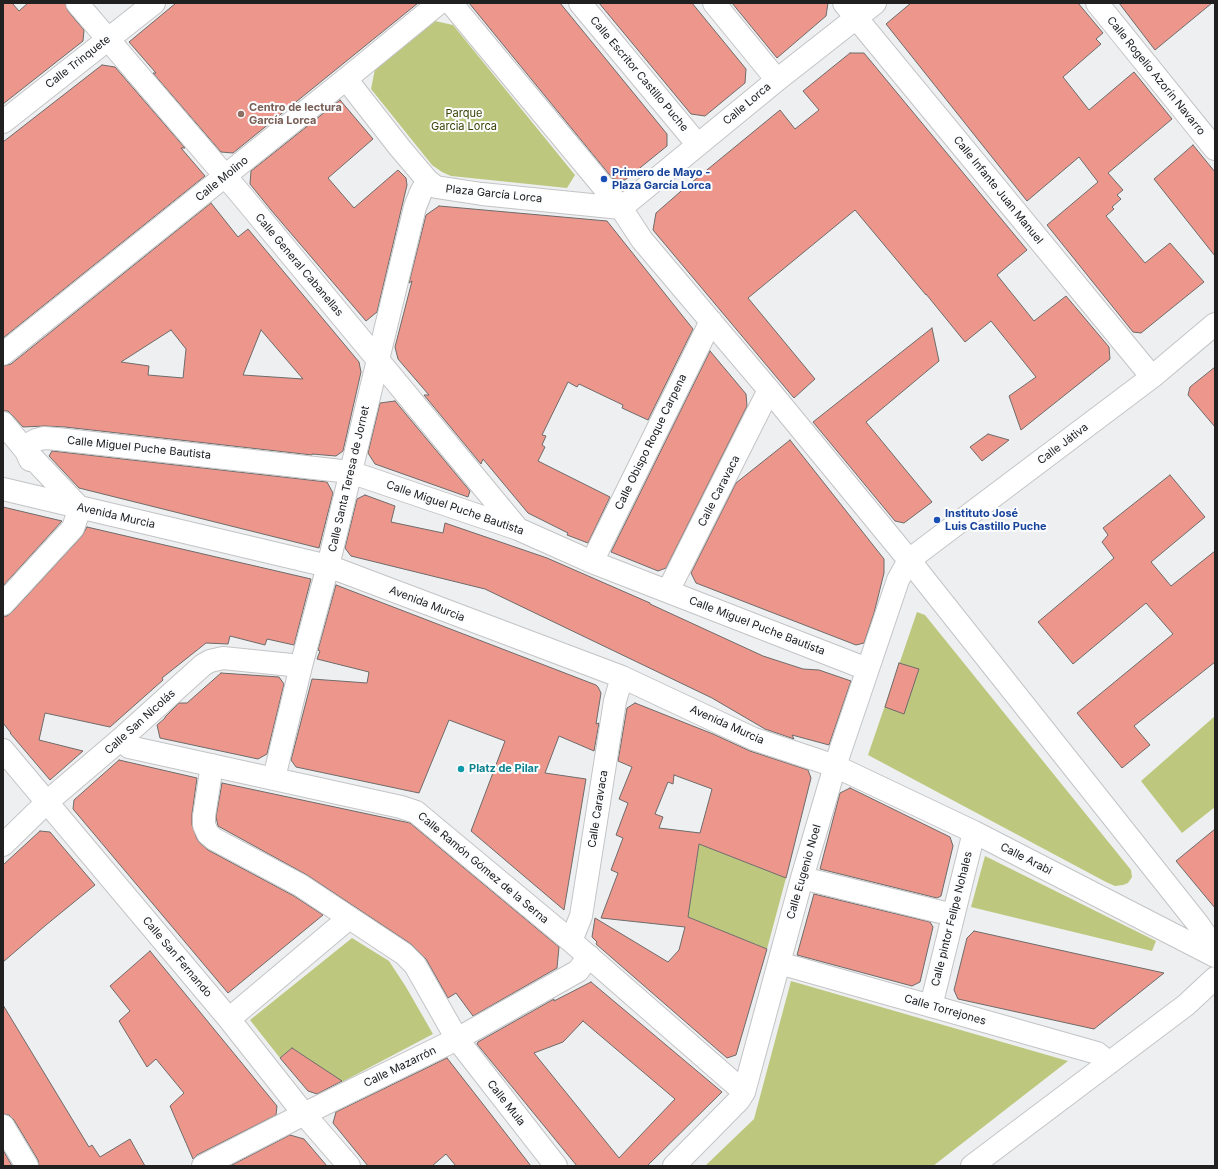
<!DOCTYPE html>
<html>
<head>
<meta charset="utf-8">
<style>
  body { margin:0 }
  #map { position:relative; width:1218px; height:1169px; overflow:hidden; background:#eeeff1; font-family:Inter,sans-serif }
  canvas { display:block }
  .frame { position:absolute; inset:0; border:4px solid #202021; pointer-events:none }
</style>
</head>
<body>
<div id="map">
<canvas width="1218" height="1169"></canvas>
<div class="frame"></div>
</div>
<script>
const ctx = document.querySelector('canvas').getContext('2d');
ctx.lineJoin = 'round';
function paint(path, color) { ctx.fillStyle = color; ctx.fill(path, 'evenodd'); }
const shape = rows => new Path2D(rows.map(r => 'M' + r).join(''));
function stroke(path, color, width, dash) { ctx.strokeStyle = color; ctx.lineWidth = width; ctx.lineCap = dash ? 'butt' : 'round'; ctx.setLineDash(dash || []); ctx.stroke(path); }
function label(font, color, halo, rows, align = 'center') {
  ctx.font = font + ' Inter,sans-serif'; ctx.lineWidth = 4; ctx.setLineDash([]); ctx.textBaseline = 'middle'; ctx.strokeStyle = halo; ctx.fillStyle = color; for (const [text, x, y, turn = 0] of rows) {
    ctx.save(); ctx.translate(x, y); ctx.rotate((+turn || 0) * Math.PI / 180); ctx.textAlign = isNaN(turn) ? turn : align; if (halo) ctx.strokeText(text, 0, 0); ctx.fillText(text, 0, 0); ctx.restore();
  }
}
paint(shape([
  [435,21,453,25,575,175,567,188,451,176,442,172,432,165,371,89,375,69],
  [917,612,925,615,1131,870,1132,877,1128,883,1123,885,1115,886,1106,882,868,755],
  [1215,716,1215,807,1182,833,1141,781],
  [699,844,786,878,767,949,688,917],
  [985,856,1156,941,1152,951,971,907],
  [352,938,389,961,406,987,433,1034,342,1082,292,1048,280,1058,250,1020],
  [791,981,1068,1061,933,1166,705,1166,754,1119]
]), '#bdc87e');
const building = shape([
  [3,3,12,3,19,11,28,3,65,3,68,11,84,30,83,41,3,104,3,3],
  [176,3,418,3,233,153,221,152,153,73,156,73,129,42,176,3],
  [469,3,560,3,667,134,667,146,625,180,613,179,469,3],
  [599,3,692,3,746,69,745,83,705,116,691,114,599,3],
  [732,3,828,3,826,16,777,58,732,3],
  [911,3,1078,3,1103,33,1096,39,1101,44,1063,77,1089,110,1134,72,1172,119,1108,173,1123,190,1117,195,1121,199,1112,207,1114,209,1106,216,1145,263,1170,243,1204,282,1141,333,1133,332,1047,225,1098,182,1079,157,1027,201,886,24,911,3],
  [1119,3,1212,3,1155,50,1119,3],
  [850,53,864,53,1027,250,997,275,1034,321,1066,296,1109,347,1110,359,1021,430,1009,396,1036,377,991,321,965,342,926,294,926,295,855,210,748,298,815,379,794,398,653,230,656,213,680,192,780,110,795,129,819,110,803,91,850,53],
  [102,65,115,67,185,148,181,148,205,176,3,338,3,142,102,65],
  [340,100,373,139,328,178,354,208,398,170,406,178,407,185,377,312,366,321,271,210,250,184,251,171,340,100],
  [1193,145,1215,172,1215,256,1154,179,1193,145],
  [211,203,238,237,248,229,359,362,361,372,343,451,336,456,312,454,312,455,65,427,45,426,23,427,12,415,8,411,3,411,3,366,11,364,211,203],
  [171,330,186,349,183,378,148,375,149,366,121,362,171,330],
  [261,330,303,379,243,375,261,330],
  [439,206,607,221,693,329,648,420,622,408,623,405,579,384,577,387,568,382,542,435,546,436,542,445,545,447,538,461,610,497,588,543,567,535,568,533,528,513,483,459,481,464,424,395,429,395,398,359,395,347,412,281,409,283,426,215,439,206],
  [932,328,939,361,866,422,932,502,904,523,895,521,813,422,932,328],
  [710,351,746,394,747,406,666,568,658,571,611,552,710,351],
  [1215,367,1215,427,1188,395,1190,387,1215,367],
  [395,401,470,491,468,497,375,464,368,453,380,403,395,401],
  [988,434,1009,440,982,461,970,447,988,434],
  [790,440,884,559,884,573,874,613,864,643,856,645,696,583,691,573,736,483,790,440],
  [52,451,327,482,333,493,319,548,79,488,49,456,52,451],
  [1170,475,1205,517,1151,562,1171,586,1215,551,1215,662,1134,726,1150,745,1122,768,1077,713,1173,634,1146,603,1073,664,1038,622,1114,558,1102,542,1108,535,1103,528,1170,475],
  [365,495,395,506,391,522,443,533,445,523,547,558,650,603,650,604,763,656,803,669,819,670,851,681,829,745,792,735,794,739,765,729,712,698,485,589,351,556,345,548,357,499,365,495],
  [3,507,62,521,3,586,3,507],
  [87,527,311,579,294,645,267,639,265,645,230,636,228,644,206,643,162,678,163,680,110,727,45,713,39,740,83,751,50,780,10,733,11,733,3,723,3,616,7,616,12,612,82,536,87,527],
  [336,585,596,685,598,687,601,693,596,724,599,723,594,751,559,736,545,773,586,779,564,910,471,831,505,741,449,720,419,793,296,767,291,760,312,679,367,683,369,672,317,659,320,651,318,650,336,585],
  [899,663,919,669,904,714,885,707,899,663],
  [221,673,279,677,284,684,267,754,258,759,160,738,157,725,165,718,165,717,179,703,187,703,221,673],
  [635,703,713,734,750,751,808,770,811,778,786,878,699,844,688,917,767,949,736,1055,727,1058,596,944,597,942,592,937,595,918,668,962,679,950,685,927,601,918,618,873,611,870,623,838,616,835,628,803,619,799,632,767,618,761,627,708,635,703],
  [674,775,712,789,700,833,659,828,663,817,655,814,668,782,673,784,674,775],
  [119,760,197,778,192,814,192,825,197,839,200,843,208,850,294,896,323,915,228,993,73,809,74,800,119,760],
  [222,783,410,823,559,947,557,968,473,1016,456,993,448,998,426,959,411,944,307,875,218,826,216,817,222,783],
  [850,788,950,837,953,846,941,896,937,898,820,869,840,793,850,788],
  [1215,829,1215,908,1176,861,1215,829],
  [40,831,50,832,95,885,46,925,3,962,3,865,40,831],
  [814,894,930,922,933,927,920,982,912,986,797,955,814,894],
  [974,931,1091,957,1164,973,1094,1029,958,999,954,990,967,938,974,931],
  [150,951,277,1106,276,1115,197,1155,193,1159,170,1106,184,1093,156,1059,147,1067,119,1021,130,1011,110,986,150,951],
  [591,982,722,1092,647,1166,577,1166,477,1044,478,1042,554,999,554,1001,591,982],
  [583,1021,675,1099,619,1158,534,1053,563,1042,583,1021],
  [3,1005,89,1147,92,1145,100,1157,130,1139,145,1166,39,1166,38,1160,14,1120,9,1115,3,1114,3,1005],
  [292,1048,342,1081,317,1094,308,1091,280,1058,292,1048],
  [447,1058,493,1117,531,1166,456,1166,446,1154,432,1166,368,1166,333,1123,336,1112,447,1058],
  [290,1135,304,1139,327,1166,230,1166,290,1135],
  [3,1150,12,1166,3,1166,3,1150]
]);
paint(building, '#ed968b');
stroke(building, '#6d6b6a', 1);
const minor = shape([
  [77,3,238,191,518,529],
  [451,3,621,208,642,240,769,390,909,560,1198,924,1215,949],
  [580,3,698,145],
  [714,3,777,80],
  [844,3,1152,377],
  [1097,3,1215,149],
  [346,79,400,148,428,181,436,187,482,194,621,208,777,80,875,3],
  [3,122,154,3],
  [3,354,346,79,439,3],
  [3,423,26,451,30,460],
  [23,447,36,440,44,438,57,439,350,472,518,529,592,562,867,669],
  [3,489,328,566,622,677,754,739,835,766,974,832,1215,956],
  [592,562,711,321],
  [668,591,769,390],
  [3,604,73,528,80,508,26,451],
  [121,739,129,747,401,807,416,812,571,941,744,1092],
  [3,750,229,1019,304,1114,349,1166],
  [212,765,204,816,204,825,208,834,214,839,300,885,404,954,415,965,457,1039,556,1166],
  [274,778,301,666,328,566,415,207,421,192,428,181],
  [3,845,47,802,121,739,203,665,210,661,223,658,301,666],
  [802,878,953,915],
  [571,941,581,916,615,701,622,677],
  [779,963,1097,1053,1109,1063],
  [931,1006,974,832],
  [229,1019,349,918],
  [3,1126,27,1166],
  [203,1166,304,1114,457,1039,578,971,589,956],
  [674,1166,739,1100,744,1092,802,878,835,766,898,580,909,560,1152,377,1215,324],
  [972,1166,1186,1005,1215,978]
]);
stroke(minor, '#c3c4c6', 24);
stroke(minor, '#fff', 22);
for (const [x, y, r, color] of [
  [241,114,4,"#8d6e63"],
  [604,179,4,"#1a4fb4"],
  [937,520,4,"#1a4fb4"],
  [461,769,4,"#0f9aa8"]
]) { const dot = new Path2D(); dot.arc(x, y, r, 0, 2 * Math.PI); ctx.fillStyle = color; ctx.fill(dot); stroke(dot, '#fcfdff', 1.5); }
label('11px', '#202021', '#fcfdff', [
  ["Calle Trinquete",78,62,-38],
  ["Calle Escritor Castillo Puche",639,74,50],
  ["Calle Rogelio Azorín Navarro",1156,76,51],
  ["Calle Lorca",747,104,-40],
  ["Calle Molino",222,179,-39],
  ["Calle Infante Juan Manuel",998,190,51],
  ["Plaza García Lorca",494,194,6],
  ["Calle General Cabanellas",299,265,50],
  ["Calle Obispo Roque Carpena",651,442,-64],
  ["Calle Játiva",1063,444,-37],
  ["Calle Miguel Puche Bautista",139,448,6],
  ["Calle Santa Teresa de Jornet",349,479,-77],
  ["Calle Caravaca",719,491,-63],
  ["Calle Miguel Puche Bautista",455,508,19],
  ["Avenida Murcia",116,516,13],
  ["Avenida Murcia",427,604,21],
  ["Calle Miguel Puche Bautista",757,626,21],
  ["Calle San Nicolás",140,722,-42],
  ["Avenida Murcia",727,725,24],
  ["Calle Caravaca",598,809,-81],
  ["Calle Arabi",1026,859,27],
  ["Calle Ramón Gómez de la Serna",483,868,40],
  ["Calle Eugenio Noel",804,872,-74],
  ["Calle pintor Felipe Nohales",952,919,-76],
  ["Calle San Fernando",177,957,50],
  ["Calle Torrejones",945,1010,16],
  ["Calle Mazarrón",400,1067,-26],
  ["Calle Mula",506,1103,52]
]);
label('bold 11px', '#785e54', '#fcfdff', [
  ["Centro de lectura",249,108],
  ["García Lorca",249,121]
], 'left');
label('11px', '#3a4000', '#fcfdff', [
  ["Parque",464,114],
  ["Garcia Lorca",464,127]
]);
label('bold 11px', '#164399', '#fcfdff', [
  ["Primero de Mayo -",612,173],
  ["Plaza García Lorca",612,186],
  ["Instituto José",945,514],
  ["Luis Castillo Puche",945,527]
], 'left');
label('bold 11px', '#0d838f', '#fcfdff', [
  ["Platz de Pilar",469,769]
], 'left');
</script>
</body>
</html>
